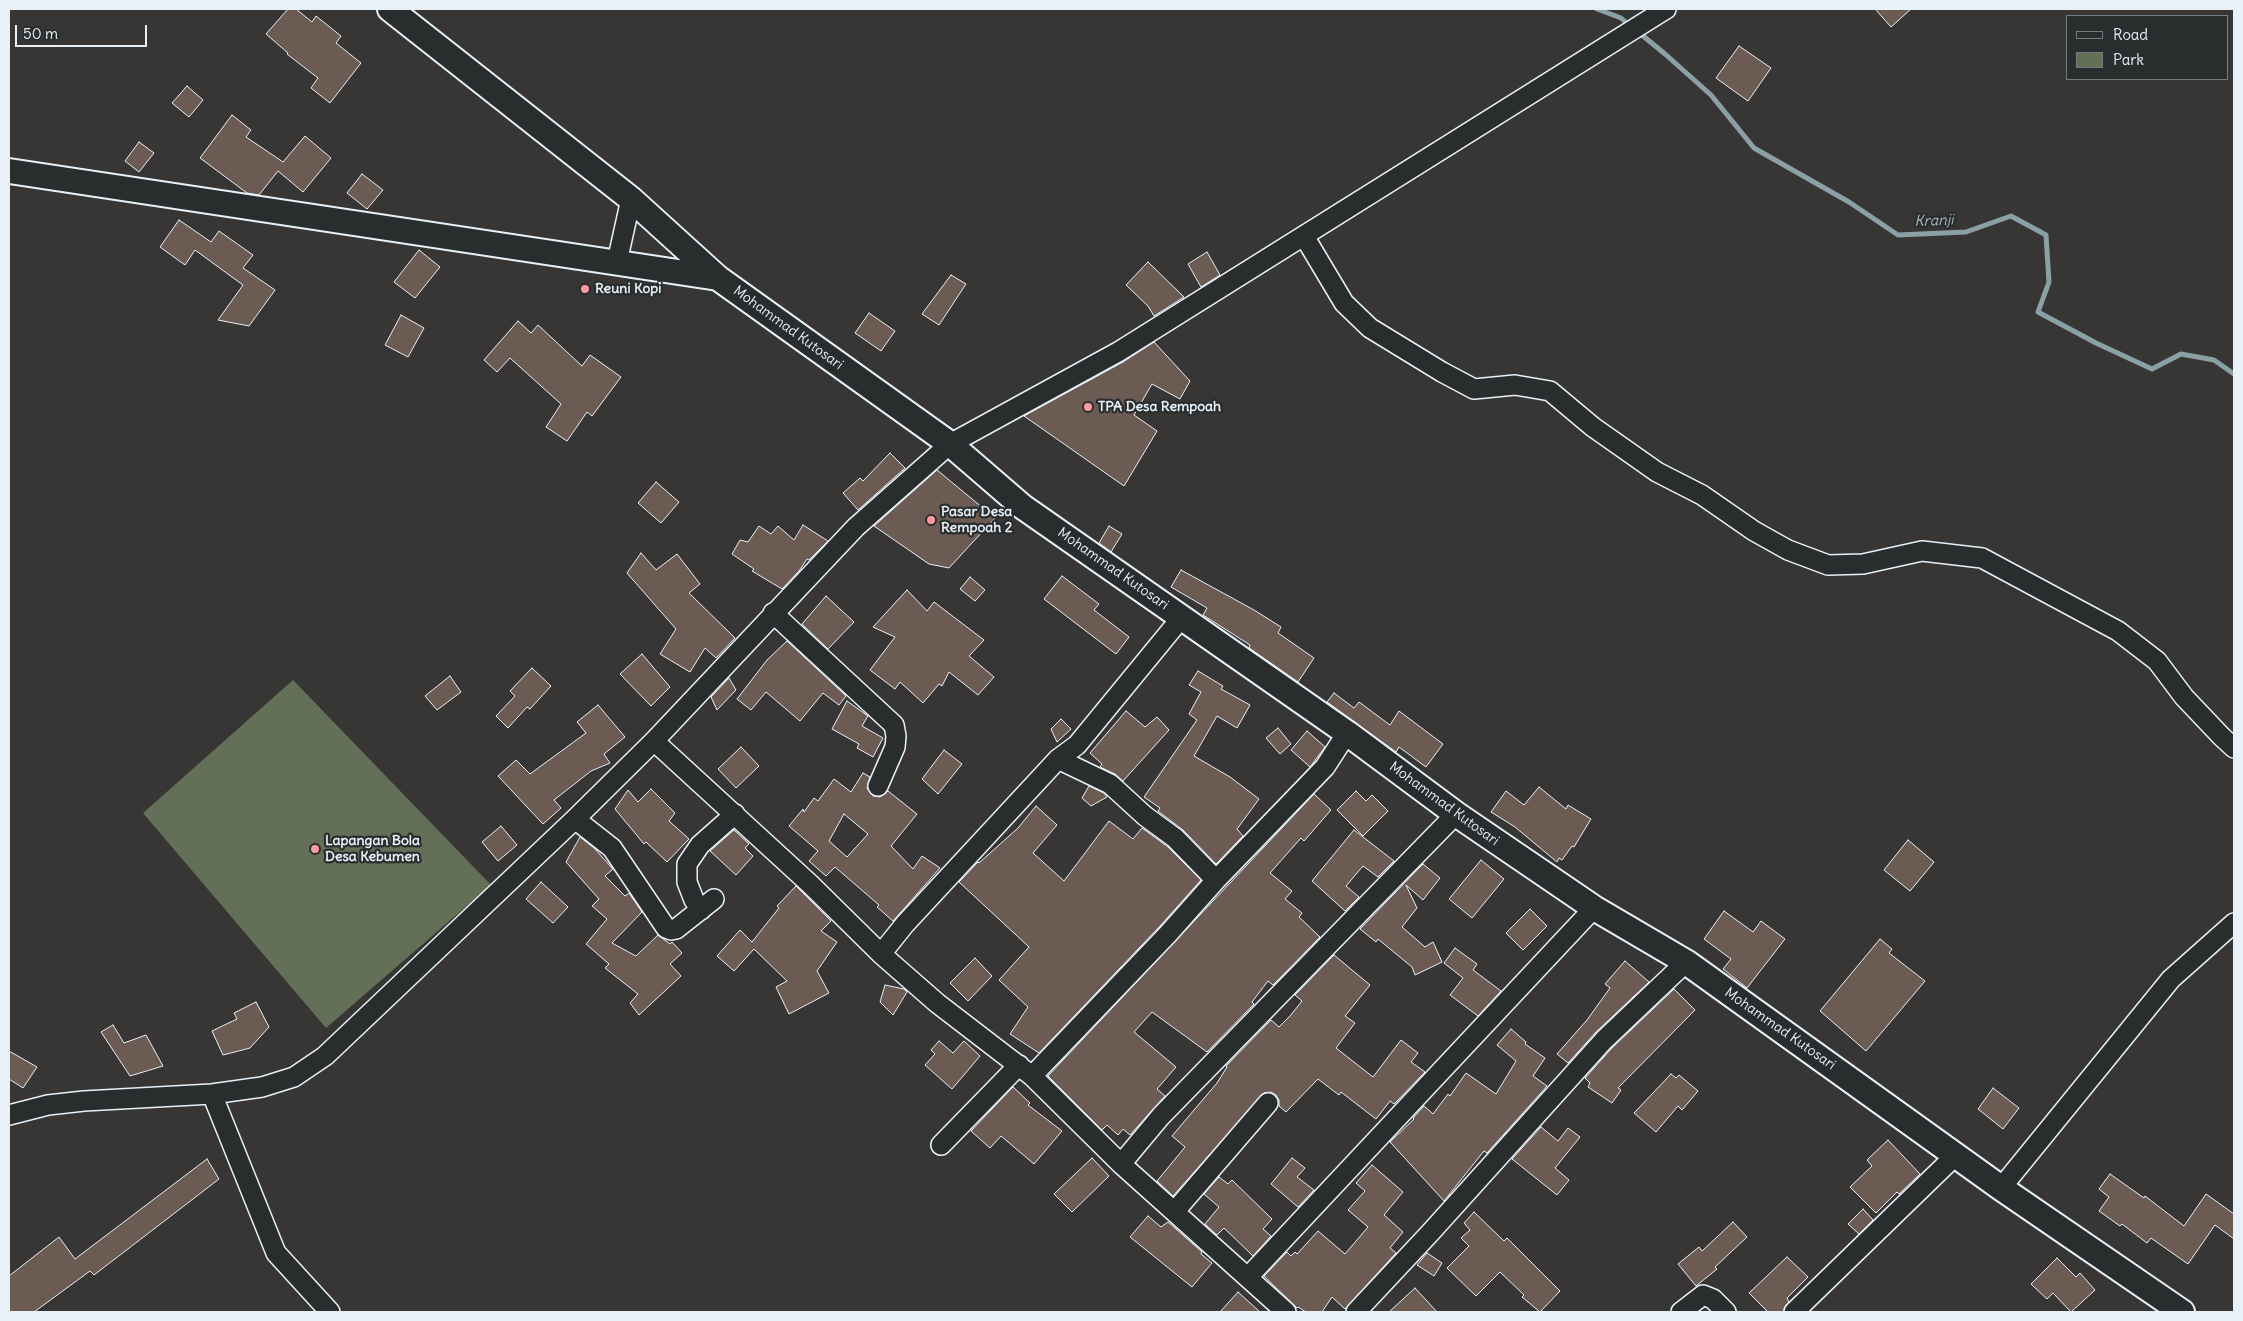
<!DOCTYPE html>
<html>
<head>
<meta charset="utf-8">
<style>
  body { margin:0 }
  #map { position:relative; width:2243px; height:1321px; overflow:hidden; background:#373635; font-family:Delius,sans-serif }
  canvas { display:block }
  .frame { position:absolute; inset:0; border:10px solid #e8f1f8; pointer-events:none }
  .legend { position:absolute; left:2066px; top:15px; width:162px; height:65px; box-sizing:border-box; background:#2a2d2e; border:1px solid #767b7f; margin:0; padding:6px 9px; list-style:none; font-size:15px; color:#e8f1f8 }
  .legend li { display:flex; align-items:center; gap:10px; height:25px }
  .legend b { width:25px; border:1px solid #767b7f }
  .scale { position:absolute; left:15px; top:25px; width:132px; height:22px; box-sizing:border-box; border:2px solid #e8f1f8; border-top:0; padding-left:6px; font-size:15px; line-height:18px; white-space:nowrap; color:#e8f1f8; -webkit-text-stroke:4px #2a2d2e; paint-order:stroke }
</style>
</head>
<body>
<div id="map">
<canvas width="2243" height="1321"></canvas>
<div class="frame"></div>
<ul class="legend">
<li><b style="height:6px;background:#2a2d2e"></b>Road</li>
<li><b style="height:14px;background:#636f56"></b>Park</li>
</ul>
<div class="scale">50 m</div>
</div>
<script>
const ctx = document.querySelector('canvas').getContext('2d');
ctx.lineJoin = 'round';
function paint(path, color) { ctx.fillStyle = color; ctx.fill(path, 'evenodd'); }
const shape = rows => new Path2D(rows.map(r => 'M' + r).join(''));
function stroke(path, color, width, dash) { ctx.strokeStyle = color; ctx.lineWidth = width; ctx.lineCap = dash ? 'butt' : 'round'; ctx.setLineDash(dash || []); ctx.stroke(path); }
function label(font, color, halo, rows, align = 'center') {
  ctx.font = font + ' Delius,sans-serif'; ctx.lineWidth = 4.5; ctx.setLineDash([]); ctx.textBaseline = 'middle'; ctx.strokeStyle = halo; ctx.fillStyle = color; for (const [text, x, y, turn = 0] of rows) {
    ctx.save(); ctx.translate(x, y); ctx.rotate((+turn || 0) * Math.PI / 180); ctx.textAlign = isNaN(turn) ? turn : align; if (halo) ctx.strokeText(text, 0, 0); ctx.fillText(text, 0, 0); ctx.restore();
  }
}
paint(shape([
  [293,680,491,885,326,1028,143,813]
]), '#636f56');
stroke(shape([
  [1597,9,1621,18,1630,26],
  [1637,31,1665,54,1711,95,1754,148,1849,202,1898,235,1966,232,2011,216,2046,235,2049,282,2038,312,2096,343,2152,369,2181,354,2214,360,2234,374]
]), '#8aa0a5', 5);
const building = shape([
  [288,9,296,9,312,22,316,16,341,36,336,43,361,63,330,103,311,88,318,78,287,54,288,53,266,34,288,9],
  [1875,9,1911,9,1891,27,1875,9],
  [1739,46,1771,68,1748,101,1716,78,1739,46],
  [187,86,203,100,189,117,172,103,187,86],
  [232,115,251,130,246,137,283,162,305,136,331,158,303,192,278,171,259,195,247,193,200,158,232,115],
  [139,142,154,153,139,172,125,161,139,142],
  [362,174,383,190,367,209,347,193,362,174],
  [179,220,211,242,219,231,253,255,243,268,275,290,249,326,218,320,243,285,195,250,185,265,160,247,179,220],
  [419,250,440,267,415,298,394,282,419,250],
  [1207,252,1220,275,1201,287,1188,264,1207,252],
  [1148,262,1184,297,1154,316,1148,306,1126,285,1148,262],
  [951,275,966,284,939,325,922,314,951,275],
  [869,313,895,331,881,351,855,333,869,313],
  [401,315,424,328,408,357,385,345,401,315],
  [518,321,531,333,538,325,582,366,590,355,621,377,592,416,587,412,567,441,546,427,561,404,510,358,497,372,484,360,518,321],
  [1154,342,1190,381,1180,399,1152,384,1134,415,1157,431,1124,486,1024,416,1123,362,1154,342],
  [890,453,905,468,858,510,843,493,860,478,863,481,890,453],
  [937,470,995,518,949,568,929,564,874,526,937,470],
  [656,482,679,502,661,523,638,503,656,482],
  [803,525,828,541,809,560,807,559,799,571,782,589,752,571,754,569,732,554,740,540,748,542,759,526,771,534,778,526,794,540,803,525],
  [1109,526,1122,534,1111,552,1099,543,1109,526],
  [641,553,656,570,677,554,700,584,689,593,735,638,716,658,705,648,690,672,660,654,676,629,627,573,641,553],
  [1181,570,1254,610,1281,627,1278,633,1314,658,1298,682,1249,648,1250,645,1203,615,1207,608,1171,587,1181,570],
  [1062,576,1099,604,1094,610,1129,637,1116,654,1044,599,1062,576],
  [970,577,985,590,975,601,960,589,970,577],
  [907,590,927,611,934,602,984,640,969,656,994,677,978,695,949,672,942,686,939,684,923,703,900,682,895,689,870,670,895,637,873,627,907,590],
  [826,596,854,622,828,649,802,624,826,596],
  [787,641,846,696,839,705,823,693,800,721,766,692,751,710,737,699,767,660,787,641],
  [642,654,670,687,651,706,620,674,642,654],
  [532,668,551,686,530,709,527,707,508,728,496,716,515,696,510,691,532,668],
  [1198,671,1223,686,1221,689,1250,705,1237,728,1217,716,1194,756,1230,777,1259,799,1237,829,1243,836,1216,864,1183,830,1158,811,1160,808,1144,797,1197,720,1189,714,1201,692,1189,685,1198,671],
  [450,676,461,692,437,710,425,696,450,676],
  [729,678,736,690,717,710,711,697,729,678],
  [1334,693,1354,708,1359,702,1390,725,1399,711,1443,744,1426,767,1399,747,1396,752,1327,702,1334,693],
  [847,701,868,716,862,726,883,738,873,757,857,748,859,744,832,729,847,701],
  [598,705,625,737,604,754,610,763,591,771,554,800,561,808,543,824,498,776,516,760,530,774,586,733,577,722,598,705],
  [1126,711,1145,727,1157,717,1169,730,1123,781,1115,774,1100,767,1102,764,1090,753,1126,711],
  [1061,719,1071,729,1057,742,1051,729,1061,719],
  [1278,728,1291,744,1280,754,1266,738,1278,728],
  [1307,731,1325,747,1310,767,1291,750,1307,731],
  [741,747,759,766,736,788,718,769,741,747],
  [944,750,962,764,938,794,922,779,944,750],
  [863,773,870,777,867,788,873,796,880,797,888,791,917,814,891,846,913,869,922,856,940,868,893,921,877,907,879,905,835,867,826,876,809,861,818,851,789,826,803,809,804,812,814,798,818,801,834,779,851,792,863,773],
  [844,814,868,834,847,857,829,841,844,814],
  [1089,786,1104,793,1107,797,1091,806,1082,798,1089,786],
  [1539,787,1566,809,1568,805,1591,819,1574,847,1572,846,1562,860,1559,858,1557,862,1515,827,1491,812,1506,791,1524,805,1539,787],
  [651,789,675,813,669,821,689,839,667,862,646,842,644,844,615,809,628,790,638,802,651,789],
  [1356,791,1366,801,1372,795,1388,811,1363,836,1337,810,1356,791],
  [1314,794,1331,810,1304,841,1301,838,1270,873,1292,891,1285,899,1302,913,1299,917,1320,937,1276,982,1273,985,1268,981,1252,1002,1254,1004,1207,1052,1152,1012,1134,1032,1176,1067,1157,1089,1165,1096,1130,1135,1123,1129,1118,1135,1107,1125,1102,1130,1048,1076,1314,794],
  [1036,806,1057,825,1033,853,1064,881,1109,821,1133,839,1142,828,1168,847,1201,880,1160,926,1039,1053,1010,1034,1028,1007,999,980,1029,947,959,882,978,862,979,863,1018,828,1036,806],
  [501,826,517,845,498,861,482,842,501,826],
  [734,830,749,844,745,848,753,856,736,875,710,851,734,830],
  [1354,830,1394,861,1378,877,1363,866,1346,886,1359,897,1345,911,1312,881,1354,830],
  [580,837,594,848,613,869,605,876,625,896,629,893,642,912,612,943,636,956,658,935,670,944,672,942,682,953,670,964,681,976,639,1015,630,1003,638,994,605,968,609,964,586,944,607,919,592,906,599,899,566,862,580,837],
  [1908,840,1934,862,1910,891,1884,870,1908,840],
  [1481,860,1504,879,1472,918,1449,899,1481,860],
  [1423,864,1440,878,1423,900,1406,885,1417,908,1402,927,1425,947,1433,942,1442,962,1415,975,1412,967,1378,939,1376,942,1360,929,1423,864],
  [541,882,568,907,553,923,526,899,541,882],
  [796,886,831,921,821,931,837,942,817,971,829,993,789,1014,776,987,787,981,754,949,734,971,717,956,740,930,752,942,779,908,777,906,796,886],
  [1530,909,1547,926,1523,950,1506,933,1530,909],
  [1724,911,1753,932,1761,921,1785,939,1747,988,1723,969,1731,959,1704,939,1724,911],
  [1880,939,1892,949,1889,953,1925,981,1866,1051,1820,1011,1880,939],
  [1455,948,1477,964,1473,970,1501,991,1478,1016,1450,995,1463,978,1444,963,1455,948],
  [1334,955,1370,985,1345,1016,1355,1023,1336,1048,1373,1077,1401,1040,1418,1053,1411,1062,1425,1072,1394,1104,1390,1101,1376,1119,1341,1092,1339,1095,1318,1079,1286,1112,1279,1106,1279,1100,1276,1095,1271,1092,1264,1093,1173,1196,1157,1181,1185,1147,1172,1136,1217,1083,1227,1067,1226,1066,1271,1020,1279,1027,1290,1016,1302,1001,1295,995,1334,955],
  [975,958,992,976,968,1001,950,983,975,958],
  [1625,961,1649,982,1596,1032,1568,1063,1557,1054,1587,1020,1610,988,1605,984,1625,961],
  [885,985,904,989,907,992,893,1015,880,1002,885,985],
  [1674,989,1695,1010,1618,1088,1621,1090,1612,1103,1588,1087,1590,1083,1585,1078,1612,1048,1674,989],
  [256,1002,269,1027,250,1048,223,1055,212,1031,237,1019,234,1013,256,1002],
  [113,1025,124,1043,146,1035,163,1066,130,1076,101,1032,113,1025],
  [1511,1029,1526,1042,1525,1044,1545,1058,1533,1076,1547,1086,1487,1153,1484,1151,1444,1201,1390,1142,1414,1119,1413,1118,1424,1106,1433,1114,1448,1094,1450,1096,1466,1073,1496,1094,1516,1061,1497,1045,1511,1029],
  [939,1041,953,1053,964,1041,980,1056,952,1089,925,1065,935,1054,931,1050,939,1041],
  [9,1051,37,1067,23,1088,9,1079,9,1051],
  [1671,1074,1676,1078,1679,1075,1698,1091,1682,1110,1678,1106,1656,1132,1634,1113,1671,1074],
  [1013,1087,1030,1103,1028,1105,1062,1131,1034,1164,1001,1136,990,1148,971,1131,1013,1087],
  [1993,1088,2019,1108,2003,1129,1978,1109,1993,1088],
  [1541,1127,1558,1141,1568,1128,1580,1137,1555,1168,1569,1180,1557,1195,1512,1159,1541,1127],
  [1888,1140,1920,1174,1899,1194,1897,1192,1876,1213,1850,1187,1872,1166,1867,1160,1888,1140],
  [1092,1158,1109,1176,1072,1212,1054,1194,1092,1158],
  [1292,1158,1305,1168,1297,1177,1314,1190,1298,1207,1271,1184,1292,1158],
  [207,1159,219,1179,94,1275,90,1271,34,1312,9,1312,9,1276,59,1237,75,1259,207,1159],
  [1372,1165,1403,1192,1384,1215,1403,1232,1390,1248,1396,1253,1345,1309,1332,1297,1322,1312,1306,1312,1298,1307,1297,1308,1264,1276,1287,1252,1291,1256,1295,1252,1297,1254,1318,1231,1345,1254,1368,1227,1348,1210,1365,1191,1356,1183,1372,1165],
  [2110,1174,2144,1198,2145,1196,2184,1226,2206,1194,2234,1214,2234,1239,2215,1225,2188,1264,2151,1238,2147,1243,2122,1224,2120,1226,2099,1211,2109,1197,2099,1189,2110,1174],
  [1219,1177,1228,1184,1232,1180,1272,1219,1263,1229,1271,1236,1253,1256,1224,1228,1217,1235,1205,1224,1219,1207,1204,1194,1219,1177],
  [1863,1209,1873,1220,1859,1234,1848,1224,1863,1209],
  [1474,1212,1504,1241,1507,1238,1560,1291,1540,1312,1522,1297,1524,1295,1500,1272,1476,1296,1447,1268,1469,1246,1461,1238,1470,1230,1464,1223,1474,1212],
  [1148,1216,1161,1227,1168,1222,1202,1252,1201,1254,1212,1263,1192,1287,1130,1237,1148,1216],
  [1733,1222,1747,1237,1715,1267,1717,1269,1696,1286,1678,1264,1699,1247,1702,1251,1733,1222],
  [1427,1253,1442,1263,1434,1276,1417,1265,1427,1253],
  [1787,1257,1808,1277,1787,1298,1789,1302,1783,1312,1768,1312,1749,1293,1787,1257],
  [2057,1258,2076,1277,2080,1273,2095,1290,2071,1312,2053,1293,2047,1299,2031,1284,2057,1258],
  [1415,1288,1437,1312,1389,1312,1415,1288],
  [1238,1292,1260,1312,1220,1312,1238,1292]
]);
paint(building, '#6b5b53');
stroke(building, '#e8f1f8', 1);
const minor = shape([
  [1304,236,1344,303,1370,328,1442,372,1474,389,1515,385,1550,391,1593,427,1657,472,1702,495,1754,531,1788,550,1828,565,1863,564,1922,551,1982,558,2118,631,2157,661,2184,697,2222,737,2234,748],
  [617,262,631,199],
  [773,613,894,725,896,736,895,747,878,786],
  [654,741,810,884,881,954,937,1003,1032,1076,1121,1164,1286,1312],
  [1058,759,1110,784,1145,816,1175,838,1216,880],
  [575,819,612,848,666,928,671,930,676,929,714,899],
  [701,910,694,900,687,882,687,864,700,845,735,814],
  [881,954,905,924,1058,759,1077,745,1182,617],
  [1032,1076,1168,934,1216,880,1325,767,1347,733],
  [212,1094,276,1253,330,1312],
  [9,1115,48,1105,84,1101,212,1094,262,1087,294,1077,325,1056,575,819,654,741,856,527,950,444,1118,352,1666,9],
  [941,1145,1019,1065],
  [1121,1164,1161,1116,1456,814],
  [2001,1188,2171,979,2234,923],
  [1175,1211,1268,1103],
  [1248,1277,1594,908],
  [1356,1312,1430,1233,1604,1040,1686,962],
  [1681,1312,1703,1295,1713,1299,1726,1312],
  [1794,1312,1957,1154]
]);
const tertiary = shape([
  [390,9,631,199,718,278,950,444,1023,507,1347,733,1456,814,1594,908,1686,962,2001,1188,2182,1312],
  [9,171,718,278]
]);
stroke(minor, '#e8f1f8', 22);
stroke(tertiary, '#e8f1f8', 28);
stroke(minor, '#2a2d2e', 19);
stroke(tertiary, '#2a2d2e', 24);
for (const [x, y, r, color] of [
  [585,289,5,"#ff9aa2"],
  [1088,407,5,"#ff9aa2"],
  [931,520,5,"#ff9aa2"],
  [315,849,5,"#ff9aa2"]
]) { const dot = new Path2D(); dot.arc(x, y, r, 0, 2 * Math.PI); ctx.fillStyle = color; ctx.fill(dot); stroke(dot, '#2a2d2e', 2); }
label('bold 14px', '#e8f1f8', '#2a2d2e', [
  ["Reuni Kopi",595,289],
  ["TPA Desa Rempoah",1098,407],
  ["Pasar Desa",941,512],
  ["Rempoah 2",941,528],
  ["Lapangan Bola",325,841],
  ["Desa Kebumen",325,857]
], 'left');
label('14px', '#e8f1f8', '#2a2d2e', [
  ["Mohammad Kutosari",788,328,36],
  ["Mohammad Kutosari",1113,569,35],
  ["Mohammad Kutosari",1444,804,36],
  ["Mohammad Kutosari",1780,1029,35]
]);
label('italic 15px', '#a9bbc0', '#2a2d2e', [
  ["Kranji",1934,221,-2]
]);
</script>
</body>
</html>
